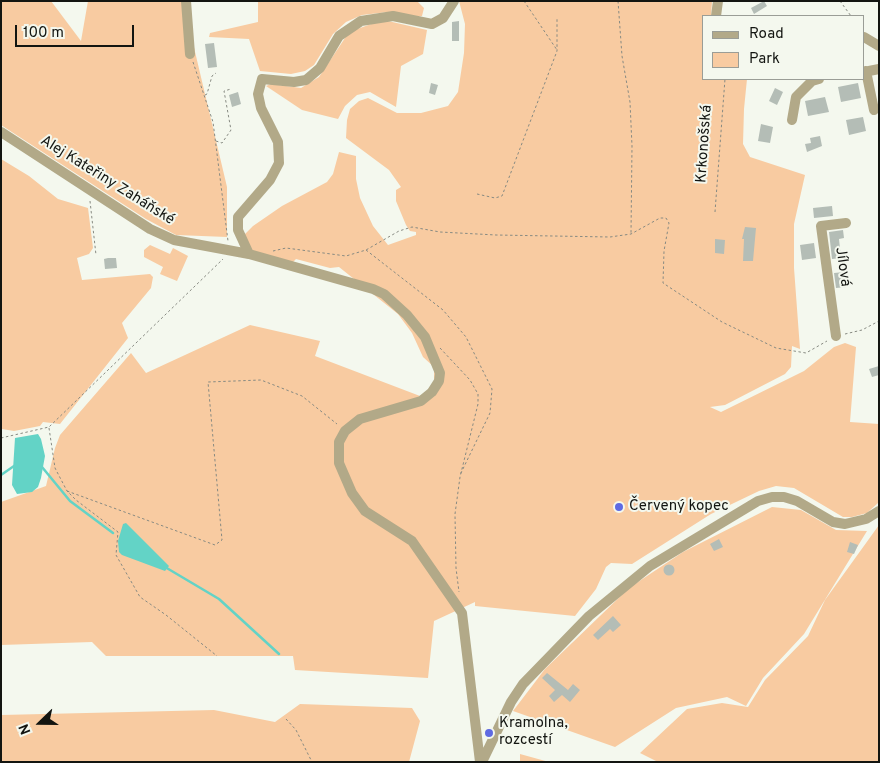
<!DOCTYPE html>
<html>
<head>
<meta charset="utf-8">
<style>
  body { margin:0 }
  #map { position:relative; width:880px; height:763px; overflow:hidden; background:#f4f8ee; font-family:Overpass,sans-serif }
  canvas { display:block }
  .frame { position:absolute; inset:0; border:2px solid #131511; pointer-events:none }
  .legend { position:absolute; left:702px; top:15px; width:162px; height:65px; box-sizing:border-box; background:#f4f8ee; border:1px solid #9a9d96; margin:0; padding:6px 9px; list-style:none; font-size:15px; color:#131511 }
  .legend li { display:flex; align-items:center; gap:10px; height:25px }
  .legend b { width:25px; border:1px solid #9a9d96 }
  .north { position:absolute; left:15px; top:698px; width:50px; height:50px; -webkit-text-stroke:4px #f4f8ee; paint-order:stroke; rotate:248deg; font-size:14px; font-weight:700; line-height:20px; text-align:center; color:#131511 }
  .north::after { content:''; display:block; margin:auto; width:18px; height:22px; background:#131511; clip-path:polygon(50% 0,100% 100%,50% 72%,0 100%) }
  .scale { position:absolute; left:15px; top:25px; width:119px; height:22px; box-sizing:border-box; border:2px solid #131511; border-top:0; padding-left:6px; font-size:15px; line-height:18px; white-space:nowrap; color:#131511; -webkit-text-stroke:4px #f4f8ee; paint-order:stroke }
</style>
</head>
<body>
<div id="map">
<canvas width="880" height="763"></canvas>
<div class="frame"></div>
<ul class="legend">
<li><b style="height:6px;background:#b2a988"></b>Road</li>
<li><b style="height:14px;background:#f8cba1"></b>Park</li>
</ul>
<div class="north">N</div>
<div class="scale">100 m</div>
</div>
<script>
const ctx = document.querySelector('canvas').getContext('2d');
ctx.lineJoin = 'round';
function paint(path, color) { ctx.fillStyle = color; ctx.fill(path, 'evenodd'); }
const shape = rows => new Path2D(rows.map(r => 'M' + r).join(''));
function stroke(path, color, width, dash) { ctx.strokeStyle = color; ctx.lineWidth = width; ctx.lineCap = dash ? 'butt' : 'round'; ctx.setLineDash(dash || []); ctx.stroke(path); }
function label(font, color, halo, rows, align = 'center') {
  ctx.font = font + ' Overpass,sans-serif'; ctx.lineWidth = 4; ctx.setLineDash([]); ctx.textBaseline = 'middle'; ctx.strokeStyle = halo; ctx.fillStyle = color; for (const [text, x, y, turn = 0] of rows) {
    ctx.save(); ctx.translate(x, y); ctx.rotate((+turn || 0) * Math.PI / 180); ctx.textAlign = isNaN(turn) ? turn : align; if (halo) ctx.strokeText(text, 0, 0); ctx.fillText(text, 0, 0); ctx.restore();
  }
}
paint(shape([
  [1,1,51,1,81,41,88,1,183,1,227,187,227,237,176,235,146,219,1,125],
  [258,1,417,1,424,8,422,16,415,17,388,12,362,15,346,22,333,34,314,65,305,71,291,74,260,71,249,39,209,37,210,33,258,22],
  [459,1,712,1,711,16,704,16,704,79,747,79,744,109,743,144,750,157,805,175,794,224,794,268,800,349,792,346,791,367,785,374,725,405,710,407,721,412,804,371,834,347,845,343,856,347,850,422,879,424,878,503,867,513,852,517,843,517,794,488,776,486,759,491,711,514,632,564,611,563,606,567,596,589,575,616,475,606,475,602,434,621,428,678,295,670,293,656,106,656,92,642,1,645,1,502,46,486,55,448,60,435,131,353,146,373,250,325,320,341,315,356,420,396,427,391,434,381,434,367,423,357,412,333,398,314,339,267,330,268,296,259,291,264,251,251,242,237,253,226,282,206,327,182,333,174,339,152,356,156,356,179,360,198,373,226,388,245,416,235,416,232,410,231,406,225,396,201,396,190,401,187,389,170,346,138,347,120,350,109,359,101,368,98,397,113,421,113,448,106,458,92,464,53,465,24],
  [388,21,427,30,423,54,401,66,396,107,370,92,357,95,345,106,338,119,302,110,266,86,271,84,301,88,319,77,349,32,374,23],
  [1,159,29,176,58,199,88,208,93,248,89,254,77,258,82,280,150,274,153,277,151,288,122,323,128,338,60,424,43,422,40,426,14,431,2,429,1,436],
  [150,245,170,254,173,248,188,256,177,281,160,274,163,267,144,257,144,250],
  [772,507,801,510,836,530,867,531,804,634,763,678,746,706,727,697,676,708,615,747,513,711,545,669,629,588,683,552],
  [879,525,879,762,658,762,640,753,687,709,722,703,748,707,765,680,808,636,825,600],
  [300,704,412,708,420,721,409,762,1,762,1,715,214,710,275,722],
  [520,754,549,762,520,762]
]), '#f8cba1');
paint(shape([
  [38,434,41,439,45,456,41,478,38,487,32,492,17,494,12,485,15,438],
  [126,523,169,566,165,571,122,555,119,552,118,541,123,524]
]), '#63d3c6');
stroke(shape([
  [42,467,70,501,113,533],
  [1,475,14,466],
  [165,567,219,599,279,654]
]), '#63d3c6', 2.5);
paint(shape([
  [764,1,767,6,754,14,751,8],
  [459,21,459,41,452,41,452,22],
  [214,43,217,67,208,68,205,44],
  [431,83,438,85,435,95,429,93],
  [858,83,861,98,841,102,838,87],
  [775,88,783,92,777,105,769,101],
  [238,92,241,104,232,107,229,95],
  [825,97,829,112,808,116,805,101],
  [863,117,866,131,849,135,846,120],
  [761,124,773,127,770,143,758,141],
  [820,136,822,146,807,152,805,144,811,143,810,138],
  [832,206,833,216,814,218,813,208],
  [745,227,756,228,753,261,743,261,744,239,742,239],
  [843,230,844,238,839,239,841,258,832,259,829,232],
  [715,239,725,240,724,254,715,253],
  [814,243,816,258,802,260,800,245],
  [108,258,116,258,117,268,105,269,104,259],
  [845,272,847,287,836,288,834,273],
  [879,366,879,375,872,377,869,369],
  [719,539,723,547,714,551,710,544],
  [850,542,858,545,854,554,847,552],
  '663.5 570a5.5 5.5 0 1 1 11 0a5.5 5.5 0 1 1-11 0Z',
  [613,616,621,625,613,632,610,629,598,640,593,635],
  [547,673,568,690,573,684,580,690,570,702,562,695,554,702,549,696,555,690,542,678]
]), '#b4bdb6');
stroke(shape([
  [524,1,557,50],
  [618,1,622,56,630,102,632,146,631,234],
  [840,1,851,16],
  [193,62,213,122,228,241],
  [205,95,207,94,212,76,216,73],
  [216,141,222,143,231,130,224,91,231,89],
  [477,194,495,198,502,196,557,51,557,18],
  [90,201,96,255],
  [715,212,725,79],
  [366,250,443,310,466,337,492,389,490,413,460,475],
  [273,251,286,248,346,256,366,250,399,231,412,227,440,232,496,235,610,237,631,234,660,218,666,218,669,223,664,251,663,283,722,322,776,348,806,353,827,341],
  [845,334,862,330,879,321],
  [440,348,470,380,478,394,478,404,460,477,455,514,456,568,459,592],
  [49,428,55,468,67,491,76,500,118,532,116,555,140,597,166,615,217,656],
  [1,438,49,427,223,259],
  [67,491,215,545,222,540,208,382,261,380,302,396,337,424],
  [286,719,296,730,312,762]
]), '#878a82', 1, [2.5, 2.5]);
stroke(shape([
  [186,1,190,54],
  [716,16,718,1],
  [864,37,879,46],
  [866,71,874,110],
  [864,72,879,69],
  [792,120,796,97,812,81,819,79],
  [1,132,150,229,174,240,249,254,373,289,384,294,407,315,425,337,440,373,439,381,432,392,421,401,360,419,345,431,339,442,339,463,352,493,365,511,412,541,462,613,480,762],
  [249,254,238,230,238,217,270,180,279,163,278,142,261,108,258,94,262,79,294,82,306,80,320,68,339,36,361,21,393,16,432,24,443,18,454,1],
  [836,336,821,226,846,223],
  [482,762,511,702,523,684,589,616,650,566,758,501,772,497,784,497,797,501,833,522,845,524,866,519,879,511]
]), '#b2a988', 10);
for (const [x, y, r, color] of [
  [619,507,5,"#5f6ae2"],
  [489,733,5,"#5f6ae2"]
]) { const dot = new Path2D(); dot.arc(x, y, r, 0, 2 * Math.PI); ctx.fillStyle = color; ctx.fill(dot); stroke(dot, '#f4f8ee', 2); }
label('15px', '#131511', '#f4f8ee', [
  ["Krkonošská",705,144,-86],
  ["Alej Kateřiny Zaháňské",107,181,32],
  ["Jílová",842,267,82]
]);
label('15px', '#131511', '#f4f8ee', [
  ["Červený kopec",629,507],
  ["Kramolna,",499,724],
  ["rozcestí",499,741]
], 'left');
</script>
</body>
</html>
